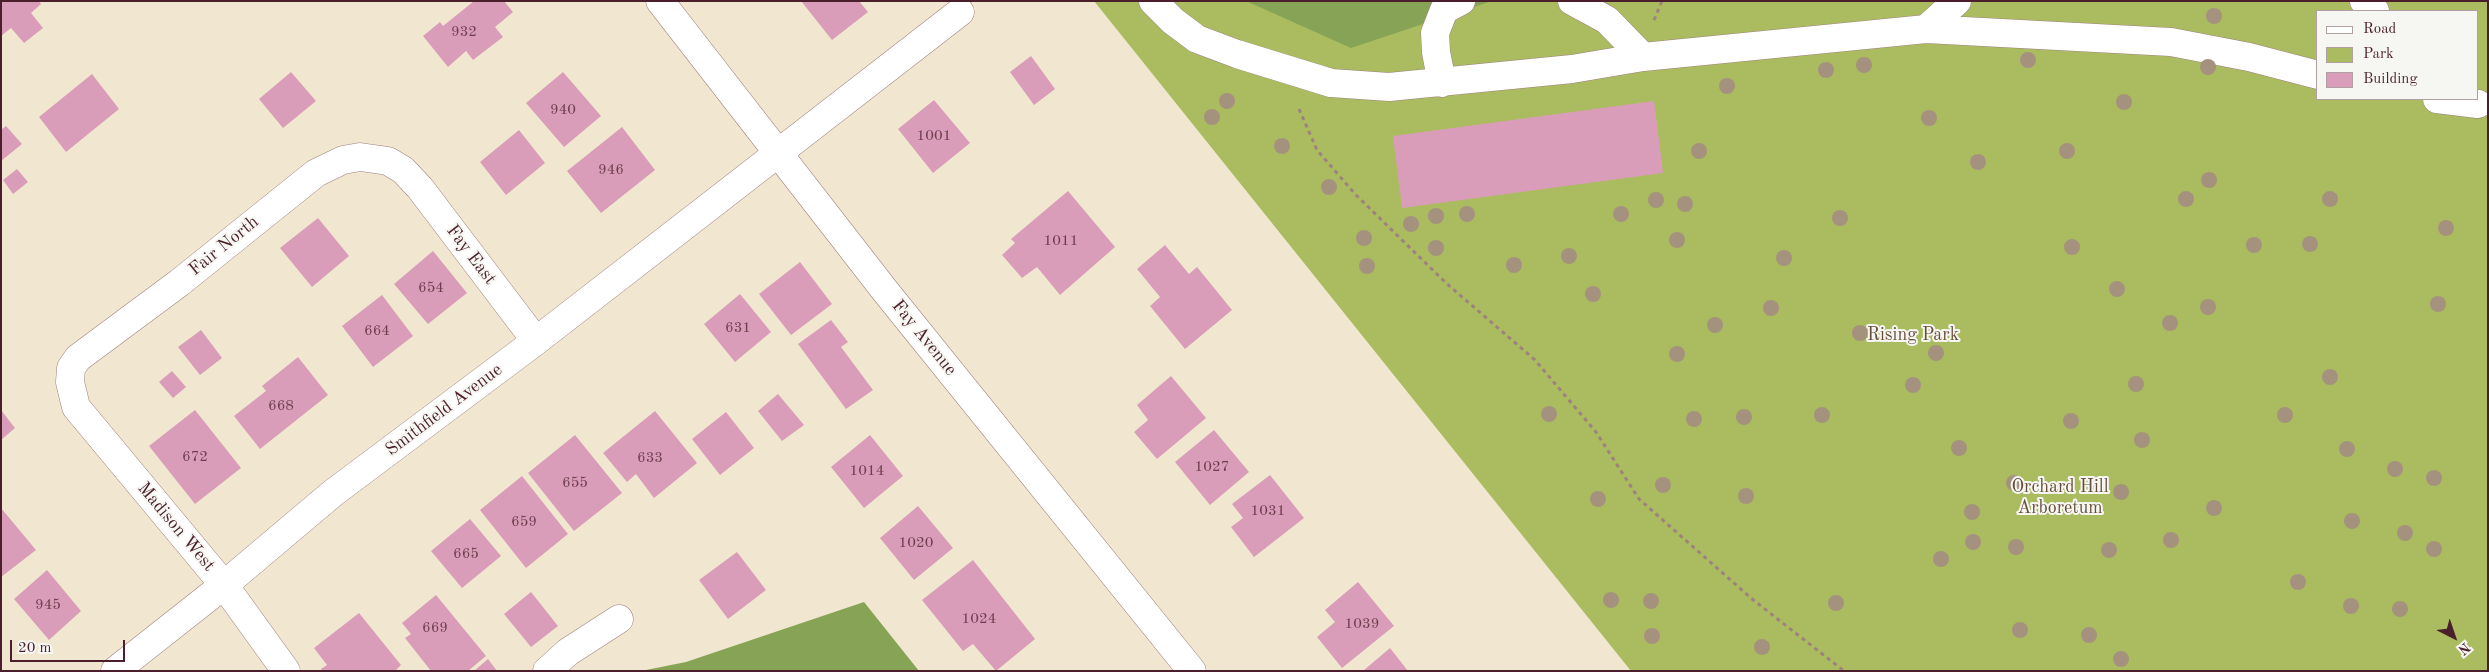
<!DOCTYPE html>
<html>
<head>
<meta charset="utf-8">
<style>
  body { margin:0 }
  #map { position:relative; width:2489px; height:672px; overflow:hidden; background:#f1e6d0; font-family:"Old Standard TT",serif }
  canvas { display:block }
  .frame { position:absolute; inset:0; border:2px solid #4a1f2b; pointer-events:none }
  .legend { position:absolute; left:2316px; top:10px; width:162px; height:90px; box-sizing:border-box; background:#f6f6f2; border:1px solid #b1a0a2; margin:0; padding:6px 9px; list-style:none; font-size:15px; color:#4a1f2b }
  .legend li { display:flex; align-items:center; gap:10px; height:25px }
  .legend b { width:25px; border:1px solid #b1a0a2 }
  .north { position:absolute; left:2429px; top:612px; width:50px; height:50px; -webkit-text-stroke:4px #f6f6f2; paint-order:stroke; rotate:139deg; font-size:14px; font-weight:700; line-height:20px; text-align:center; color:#4a1f2b }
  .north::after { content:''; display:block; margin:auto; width:18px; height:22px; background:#4a1f2b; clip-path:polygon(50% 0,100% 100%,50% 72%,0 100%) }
  .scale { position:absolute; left:10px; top:640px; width:115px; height:22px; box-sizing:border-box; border:2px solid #4a1f2b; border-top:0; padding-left:6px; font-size:15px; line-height:18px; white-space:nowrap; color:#4a1f2b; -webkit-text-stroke:4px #f6f6f2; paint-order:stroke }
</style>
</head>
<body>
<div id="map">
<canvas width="2489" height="672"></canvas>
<div class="frame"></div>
<ul class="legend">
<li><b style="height:6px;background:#fff"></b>Road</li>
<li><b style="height:14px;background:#aabc5f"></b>Park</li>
<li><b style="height:14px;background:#da9db9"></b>Building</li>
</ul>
<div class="north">N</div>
<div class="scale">20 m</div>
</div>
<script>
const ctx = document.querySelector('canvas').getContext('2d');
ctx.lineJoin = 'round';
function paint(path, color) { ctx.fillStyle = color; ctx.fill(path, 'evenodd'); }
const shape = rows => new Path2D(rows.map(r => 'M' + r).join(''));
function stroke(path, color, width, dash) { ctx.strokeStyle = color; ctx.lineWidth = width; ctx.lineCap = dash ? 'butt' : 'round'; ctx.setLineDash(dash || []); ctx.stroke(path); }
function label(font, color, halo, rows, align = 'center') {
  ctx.font = font + ' "Old Standard TT",serif'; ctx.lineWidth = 4; ctx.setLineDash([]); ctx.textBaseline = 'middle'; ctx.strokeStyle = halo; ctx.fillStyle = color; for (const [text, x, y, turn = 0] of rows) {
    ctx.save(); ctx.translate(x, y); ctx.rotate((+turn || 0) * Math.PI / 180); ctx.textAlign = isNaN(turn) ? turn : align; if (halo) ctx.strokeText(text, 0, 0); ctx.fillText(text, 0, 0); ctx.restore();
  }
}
paint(shape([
  [1094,1,2488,1,2488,671,1631,671],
  [2318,11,2478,11,2478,99,2318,99]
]), '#aabc5f');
paint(shape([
  [1246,1,1492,1,1351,48],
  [864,602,919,671,641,671,686,662]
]), '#87a456');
paint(shape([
  [1,1,39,1,41,4,31,13,43,28,24,43,11,28,1,36],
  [474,1,504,1,513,12,495,27,503,37,473,60,466,51,448,67,423,36,440,22,443,26],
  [801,1,859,1,868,12,832,40],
  [1031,56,1055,89,1034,105,1010,72],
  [291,72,316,101,283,128,259,99],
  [563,72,601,116,564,147,526,103],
  [92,74,119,109,66,152,39,117],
  [934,100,970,143,933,173,898,129],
  [1654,101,1663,173,1402,208,1393,136],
  [6,126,22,144,1,161,1,130],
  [622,127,655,170,601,213,567,171],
  [519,130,545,163,506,195,480,162],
  [17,169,28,182,13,194,3,180],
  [1068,191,1115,247,1060,295,1037,267,1022,278,1002,255,1015,243,1011,239],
  [318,218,349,256,312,287,280,248],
  [1165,245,1189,274,1197,267,1232,310,1185,349,1150,306,1160,297,1137,269],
  [433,251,467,293,428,324,394,284],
  [800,262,832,304,791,335,759,294],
  [740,294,771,332,735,362,704,324],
  [382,295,413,336,373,367,342,326],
  [831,320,848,342,841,347,873,390,846,409,798,344],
  [201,330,222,358,200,375,178,347],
  [298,357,328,395,260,449,234,416,266,391,262,386],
  [172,371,186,387,173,398,159,382],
  [1171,376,1206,418,1157,459,1134,432,1148,420,1137,405],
  [778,394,804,425,782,441,758,411],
  [1,410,15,428,1,440],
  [195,410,241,468,195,504,149,446],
  [655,411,697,463,654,498,636,474,627,482,603,453],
  [726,412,754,448,720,475,692,439],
  [1214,430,1249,472,1210,505,1175,462],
  [575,435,622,493,574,531,528,473],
  [870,435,903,476,864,508,831,467],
  [1270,475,1304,518,1254,557,1231,527,1243,518,1232,504],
  [522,476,568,534,526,568,480,510],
  [918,506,953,548,914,580,880,538],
  [1,508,36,550,1,577],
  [470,519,501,556,462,588,431,551],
  [737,552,766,590,728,619,699,580],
  [973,560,1035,639,996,671,973,644,963,651,922,600],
  [47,570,81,611,49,640,14,599],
  [1358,582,1394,626,1342,668,1317,637,1335,622,1325,610],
  [531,592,558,626,531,647,504,614],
  [436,595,486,656,468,671,431,671,405,638,411,634,402,623],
  [359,613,401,665,395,671,322,671,321,669,327,665,314,648],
  [1390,648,1408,671,1363,671],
  [488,659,497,671,474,671]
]), '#da9db9');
const minor = shape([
  [660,1,886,292,1192,671],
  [1153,1,1173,21,1197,39,1237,54,1331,83,1389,87,1572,69,1643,57,1926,29,2171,42,2249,57,2318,75],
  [1572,1,1607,20,1643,57],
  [2364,1,2375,11],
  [1926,29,1957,1],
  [1442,83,1436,52,1435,33,1444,10,1461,1],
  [2437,99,2478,104],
  [115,671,224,585,333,493,536,341,960,12],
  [286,671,224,585,76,407,70,382,71,368,78,358,179,283,316,173,343,160,360,157,388,161,403,170,420,188,536,341],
  [547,671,568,652,619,619]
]);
stroke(minor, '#9e827e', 29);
stroke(shape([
  [1654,20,1662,1],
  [1299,109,1317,150,1355,194,1446,283,1535,360,1596,432,1639,499,1752,599,1844,671]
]), '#9e827e', 3, [4, 4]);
stroke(minor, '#fff', 28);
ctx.fillStyle = '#a5927e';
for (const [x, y] of [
  [2214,16],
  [2028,60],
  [1864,65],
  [2208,67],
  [1826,70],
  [1727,86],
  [1227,101],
  [2124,102],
  [1212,117],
  [1929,118],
  [1282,146],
  [1699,151],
  [2067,151],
  [1978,162],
  [2209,180],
  [1329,187],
  [2186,199],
  [2330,199],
  [1656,200],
  [1685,204],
  [1467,214],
  [1621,214],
  [1436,216],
  [1840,218],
  [1411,224],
  [2446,228],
  [1364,238],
  [1677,240],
  [2310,244],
  [2254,245],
  [2072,247],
  [1436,248],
  [1569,256],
  [1784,258],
  [1514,265],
  [1367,266],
  [2117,289],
  [1593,294],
  [2438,304],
  [2208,307],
  [1771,308],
  [2170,323],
  [1715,325],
  [1860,333],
  [1936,353],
  [1677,354],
  [2330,377],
  [2136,384],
  [1913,385],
  [1549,414],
  [1822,415],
  [2285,415],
  [1744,417],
  [1694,419],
  [2071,421],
  [2142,440],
  [1959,448],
  [2347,449],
  [2395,469],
  [2434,478],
  [2014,483],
  [1663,485],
  [2121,492],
  [1746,496],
  [1598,499],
  [2214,508],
  [1972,512],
  [2352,521],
  [2405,533],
  [2171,540],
  [1973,542],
  [2016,547],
  [2434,549],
  [2109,550],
  [1941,559],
  [2298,582],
  [1611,600],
  [1651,601],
  [1836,603],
  [2351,606],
  [2400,609],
  [2020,630],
  [2089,635],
  [1652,636],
  [1762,647],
  [2121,659]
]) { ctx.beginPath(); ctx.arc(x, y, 8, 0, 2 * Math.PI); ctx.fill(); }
label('15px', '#6e3e4e', null, [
  ["932",464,32],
  ["940",563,110],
  ["1001",934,136],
  ["946",611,170],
  ["1011",1061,241],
  ["654",431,288],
  ["631",738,328],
  ["664",377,331],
  ["668",281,406],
  ["672",195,457],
  ["633",650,458],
  ["1027",1212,467],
  ["1014",867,471],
  ["655",575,483],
  ["1031",1268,511],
  ["659",524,522],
  ["1020",916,543],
  ["665",466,554],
  ["945",48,605],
  ["1024",979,619],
  ["1039",1362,624],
  ["669",435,628]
]);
label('18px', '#4a1f2b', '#f6f6f2', [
  ["Fair North",224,246,-39],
  ["Fay East",471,255,53],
  ["Fay Avenue",924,338,51],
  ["Smithfield Avenue",444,410,-37],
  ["Madison West",176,527,50]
]);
label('18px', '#674e3b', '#f6f6f2', [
  ["Rising Park",1913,335],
  ["Orchard Hill",2060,487],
  ["Arboretum",2060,508]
]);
</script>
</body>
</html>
